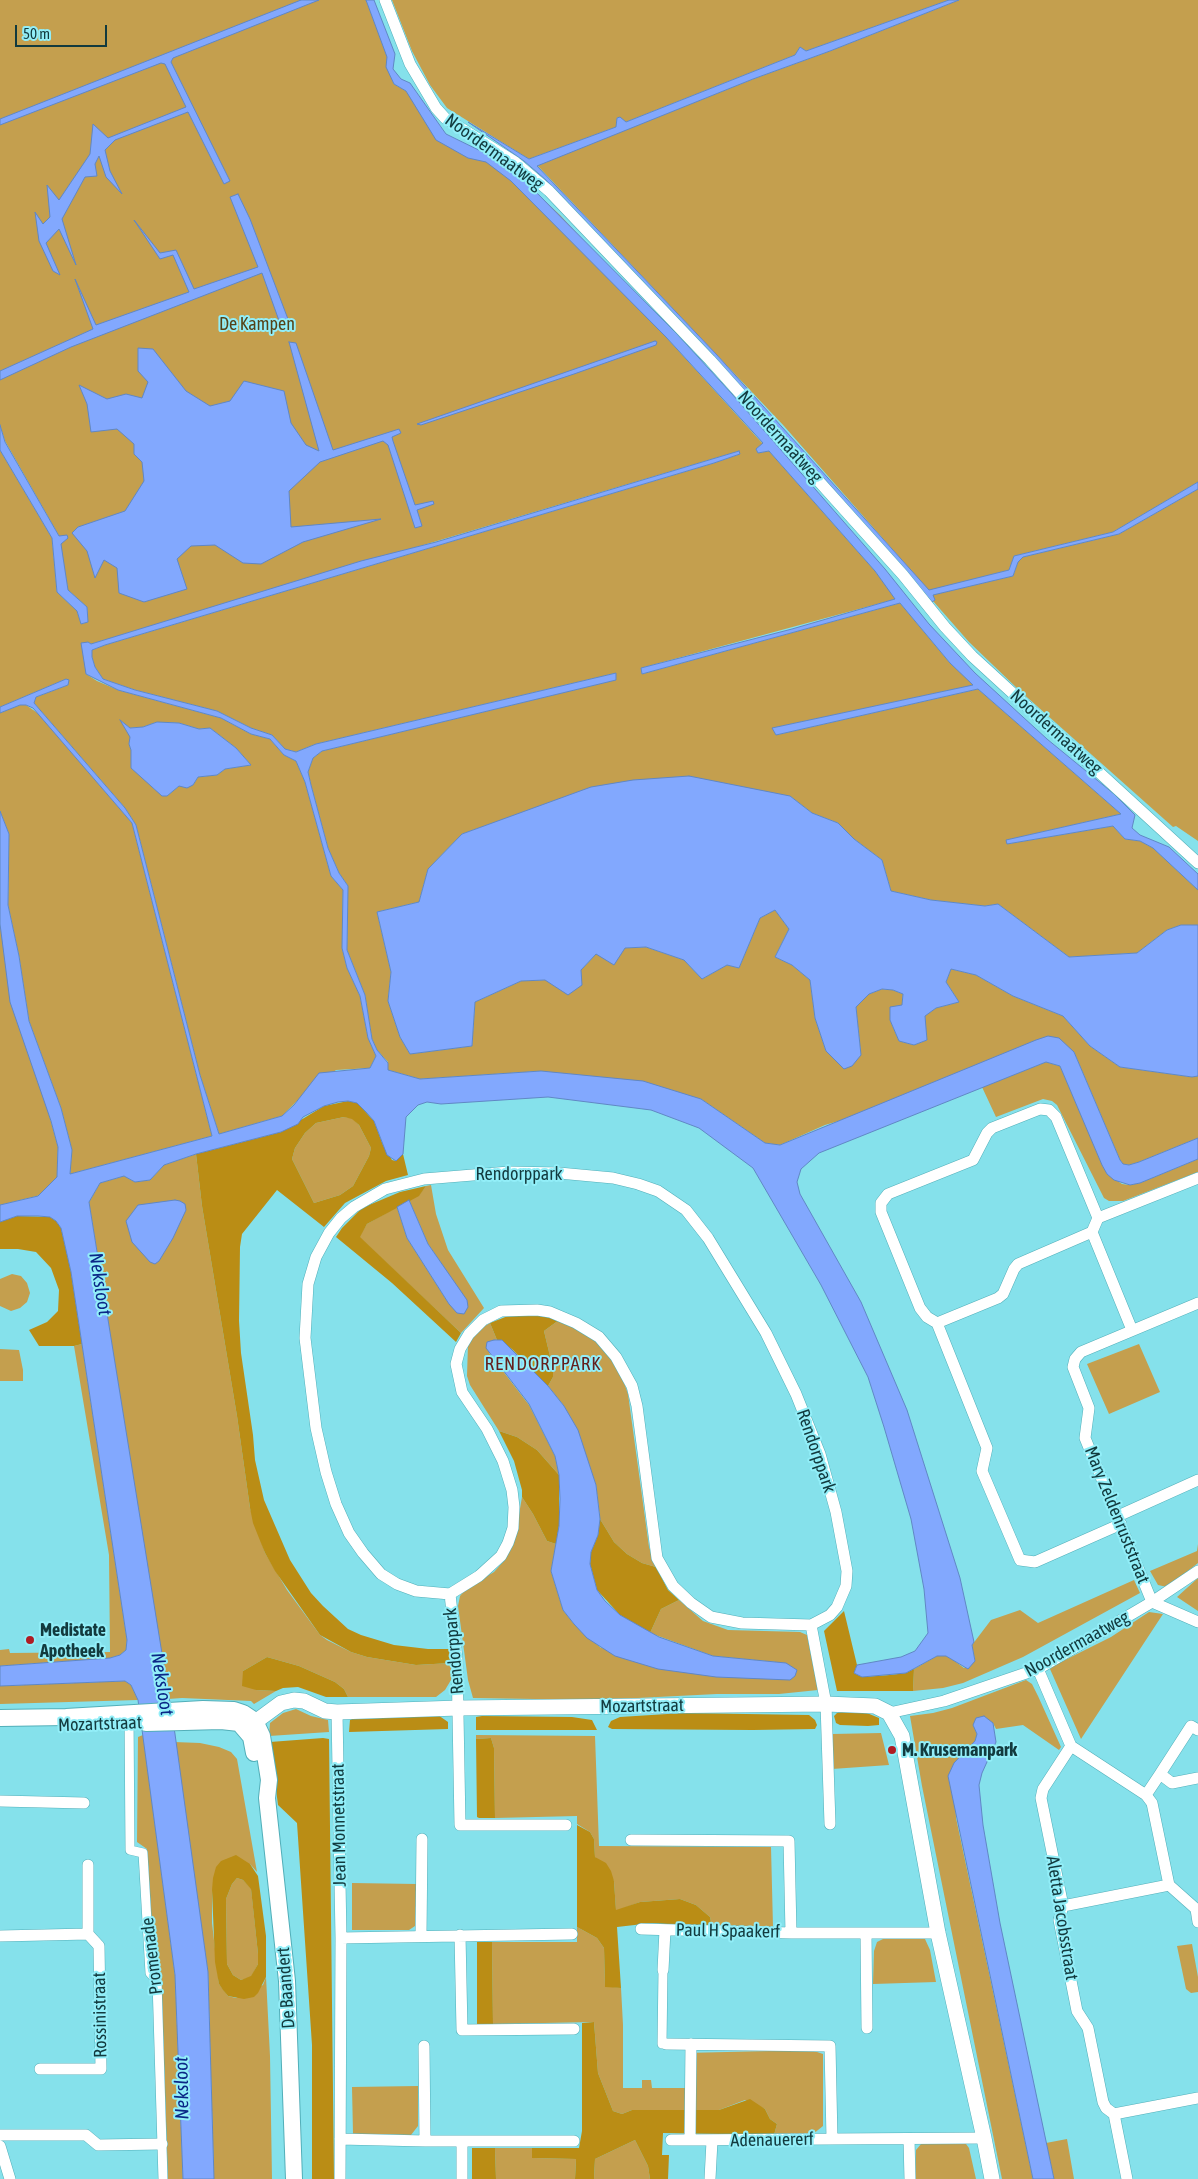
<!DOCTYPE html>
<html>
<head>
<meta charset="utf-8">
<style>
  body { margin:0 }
  #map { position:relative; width:1198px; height:2179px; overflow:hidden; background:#85e1eb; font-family:"Asap Condensed",sans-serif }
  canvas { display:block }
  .scale { position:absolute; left:15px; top:25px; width:92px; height:22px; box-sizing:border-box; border:2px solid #123a3e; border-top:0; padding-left:6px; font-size:15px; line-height:18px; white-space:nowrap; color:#123a3e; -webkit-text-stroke:4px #92eef8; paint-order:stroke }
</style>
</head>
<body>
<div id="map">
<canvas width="1198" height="2179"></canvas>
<div class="scale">50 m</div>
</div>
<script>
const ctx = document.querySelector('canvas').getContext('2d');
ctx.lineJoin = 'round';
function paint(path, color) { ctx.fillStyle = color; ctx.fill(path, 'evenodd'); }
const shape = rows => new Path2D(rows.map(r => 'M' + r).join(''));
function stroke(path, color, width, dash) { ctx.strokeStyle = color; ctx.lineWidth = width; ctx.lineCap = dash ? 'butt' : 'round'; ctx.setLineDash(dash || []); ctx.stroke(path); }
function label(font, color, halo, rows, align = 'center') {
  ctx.font = font + ' "Asap Condensed",sans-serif'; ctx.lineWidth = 4; ctx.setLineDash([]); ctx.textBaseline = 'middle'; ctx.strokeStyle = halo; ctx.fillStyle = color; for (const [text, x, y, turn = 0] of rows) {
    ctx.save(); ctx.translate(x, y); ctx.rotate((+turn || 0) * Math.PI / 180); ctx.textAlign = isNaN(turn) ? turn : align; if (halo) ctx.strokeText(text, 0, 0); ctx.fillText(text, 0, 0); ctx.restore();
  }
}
paint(shape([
  [0,0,366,0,388,57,394,84,406,91,449,139,531,188,560,215,597,255,666,337,763,444,756,449,758,453,769,451,875,571,896,599,641,668,642,674,900,603,950,663,974,685,773,728,776,735,978,689,1121,814,1007,840,1007,844,1113,826,1125,839,1140,841,1153,848,1198,890,1198,925,1181,925,1167,930,1137,953,1069,957,998,904,985,906,931,900,891,891,882,860,854,839,838,823,812,813,790,796,516,815,462,834,428,869,419,902,377,912,391,972,388,1001,400,1037,410,1054,472,1046,475,1002,521,981,545,980,581,970,596,954,625,948,646,947,684,960,702,979,727,965,739,968,760,918,775,910,789,929,775,957,792,965,810,980,815,1018,826,1051,844,1068,861,1055,856,1007,869,994,882,989,893,990,903,994,902,1005,890,1020,899,1041,914,1045,927,1040,924,1016,936,1008,959,1002,946,982,951,969,976,975,1013,996,1063,1016,1090,1046,1120,1067,1192,1077,1198,1076,1198,1138,1139,1162,1129,1165,1123,1164,1120,1160,1074,1052,825,1125,780,1145,765,1143,701,1099,541,1071,420,1079,388,1070,388,1062,377,1050,372,1039,365,995,347,950,348,886,339,873,328,848,311,785,308,772,313,758,322,751,615,680,616,673,316,744,296,752,285,749,272,735,251,728,217,711,135,690,103,679,95,667,92,657,92,650,105,645,714,463,740,454,739,451,91,644,88,642,86,674,97,681,118,690,221,718,251,734,270,739,284,755,296,761,305,782,331,876,343,890,342,948,347,968,360,996,368,1038,376,1056,370,1068,336,1070,304,1094,282,1116,219,1134,200,1075,136,825,125,808,34,703,36,697,68,685,66,679,0,707,0,450,52,538,57,592,77,611,81,624,88,622,87,607,68,590,59,536,5,441,0,425],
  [121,721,130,728,143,727,157,722,179,723,199,729,210,728,236,748,251,765,225,769,217,775,198,777,193,785,179,786,167,796,154,789,148,782,131,768,131,750,129,744,131,737],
  [392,0,949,0,806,51,800,47,795,55,626,122,619,117,617,118,616,127,529,159,447,108,430,85,412,51],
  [959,0,1198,0,1198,482,1113,532,1014,556,1009,570,929,591,784,426,537,165,753,79,830,51],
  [1198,489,1198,841,1176,826,1173,827,1020,691,969,642,933,601,935,600,932,595,1013,576,1018,562,1023,557,1119,534],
  [20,705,26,705,39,714,132,823,212,1136,70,1174,72,1150,61,1108,29,1021,19,956,8,905,9,834,0,811,0,713],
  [0,924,6,958,58,1147,57,1177,46,1190,37,1196,0,1205],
  [1046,1062,1060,1066,1107,1174,1122,1184,1129,1185,1140,1183,1198,1159,1198,1172,1123,1201,1109,1201,1104,1198,1057,1105,1052,1101,1043,1099,996,1117,982,1087],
  [344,1117,352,1118,359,1125,371,1148,369,1156,353,1186,340,1195,314,1203,292,1159,295,1148,305,1133,316,1123],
  [196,1154,202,1206,237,1416,250,1508,265,1553,287,1590,320,1635,327,1640,351,1652,367,1657,416,1665,451,1663,451,1680,445,1690,436,1697,348,1697,344,1689,335,1682,299,1666,267,1657,243,1671,256,1690,276,1691,254,1704,251,1701,182,1698,168,1699,89,1202,100,1183,124,1176,135,1182,150,1180,164,1165],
  [431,1185,436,1214,448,1250,484,1308,461,1333,359,1237,367,1224,397,1207,407,1238,449,1304,443,1266,428,1244,409,1200,419,1195,426,1186],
  [12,1274,21,1276,27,1283,30,1293,27,1302,20,1308,11,1311,0,1306,0,1279],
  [559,1320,592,1338,607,1352,621,1374,628,1394,649,1547,656,1567,642,1563,627,1554,614,1542,600,1519,596,1485,564,1406,548,1386,553,1377,553,1369,544,1331],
  [490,1323,497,1340,494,1340,489,1353,529,1405,555,1456,559,1475,537,1450,517,1437,499,1431,470,1385,467,1376,468,1344,480,1329],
  [82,1344,127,1640,126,1650,120,1655,110,1658,0,1666,0,1650,9,1649,10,1653,110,1652,109,1555,74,1346],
  [1139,1344,1160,1392,1109,1414,1087,1364],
  [0,1349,19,1350,23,1370,23,1381,0,1381],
  [522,1497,533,1514,547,1541,556,1544,551,1571,563,1610,574,1624,601,1648,786,1663,713,1656,650,1633,661,1609,679,1600,703,1621,728,1630,800,1632,807,1635,818,1690,779,1694,717,1694,598,1700,473,1698,468,1680,458,1606,460,1596,466,1589,494,1572,503,1562,516,1532],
  [1198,1544,1198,1563,1167,1587,1158,1585,1150,1571,1197,1551],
  [1198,1578,1198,1611,1177,1597],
  [1134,1580,1140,1593,1023,1657,963,1683,943,1688,913,1691,914,1669,937,1656,946,1656,952,1659,964,1668,975,1661,972,1645,991,1620,1020,1610,1038,1623],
  [1149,1612,1163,1614,1081,1739,1050,1669,1055,1665,1111,1637],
  [1026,1680,1032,1684,1038,1696,1061,1747,1059,1750,1023,1725,996,1729,993,1723,973,1725,977,1734,975,1741,954,1763,956,1818,1033,2179,1002,2179,922,1786,910,1716,933,1713,952,1708],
  [125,1681,131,1685,138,1700,0,1704,0,1686],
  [296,1709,311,1716,328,1720,329,1732,269,1736,270,1723,283,1713],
  [881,1733,889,1765,832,1769,832,1734],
  [143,1735,175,1975,183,2179,168,2179,161,1977,155,1973,147,1849,137,1842,138,1737],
  [476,1735,595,1736,599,1846,771,1847,773,1927,712,1927,710,1917,696,1905,680,1899,640,1902,616,1911,614,1881,595,1857,594,1839,590,1832,577,1824,577,1816,495,1818,494,1748,491,1738,476,1739],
  [174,1742,200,1743,219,1747,231,1752,237,1759,257,1872,250,1864,212,1890,212,1923,219,1984,228,1996,236,1998,263,1985,266,1977,270,2056,272,2179,214,2179,208,1972],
  [237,1878,243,1880,251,1888,258,1954,258,1964,251,1977,241,1980,233,1975,227,1964,226,1899,232,1884],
  [352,1883,417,1884,415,1926,409,1930,352,1930],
  [577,1927,597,1938,604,1948,605,1986,621,1988,623,2025,623,2088,642,2088,642,2080,651,2080,652,2088,695,2088,694,2070,685,2071,685,2053,811,2050,823,2054,823,2126,813,2134,774,2135,777,2124,770,2119,765,2109,745,2100,719,2110,632,2110,622,2114,613,2111,598,2073,594,2022,493,2024,492,1942,577,1942],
  [918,1937,925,1939,930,1950,936,1982,873,1984,874,1951,877,1942,885,1938],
  [1192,1944,1198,1977,1198,1992,1191,1993,1186,1989,1177,1946],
  [418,2086,418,2126,411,2135,353,2134,352,2087],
  [1067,2139,1074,2179,1054,2179,1046,2143],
  [635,2140,648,2166,650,2179,594,2179,595,2159],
  [921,2144,966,2144,969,2148,976,2179,915,2179,916,2150],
  [495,2148,532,2148,533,2158,576,2159,575,2179,496,2179]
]), '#c49f4e');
paint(shape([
  [348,1101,357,1103,374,1121,383,1145,392,1160,396,1161,403,1154,408,1175,386,1181,345,1203,324,1227,277,1190,242,1234,240,1247,239,1321,241,1353,253,1435,255,1460,264,1500,290,1560,311,1593,323,1606,348,1629,361,1635,394,1645,428,1649,449,1649,451,1663,416,1665,367,1657,351,1652,320,1635,275,1571,265,1553,253,1523,250,1508,237,1416,202,1206,196,1154,281,1132,324,1106],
  [344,1117,352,1119,359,1125,371,1148,369,1156,353,1186,340,1195,314,1203,292,1159,295,1148,305,1133,316,1123],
  [426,1186,419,1196,367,1224,360,1237,461,1333,456,1342,392,1283,336,1237,342,1228,362,1208,400,1192],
  [17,1216,50,1217,56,1221,61,1228,71,1272,82,1344,74,1346,39,1346,29,1330,47,1322,58,1311,59,1290,51,1268,36,1252,18,1249,0,1249,0,1222],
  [529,1313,559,1320,544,1331,553,1369,553,1377,548,1386,513,1350,502,1341,497,1340,490,1323,513,1314],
  [499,1431,517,1437,537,1450,559,1475,559,1526,556,1544,547,1541,533,1514,522,1497,522,1490,514,1461],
  [600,1519,614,1542,627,1554,642,1563,656,1567,668,1590,679,1600,661,1609,650,1633,620,1615,597,1590,590,1564,591,1552,598,1535],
  [844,1611,857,1665,854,1673,862,1677,890,1675,906,1673,914,1669,913,1691,837,1691,824,1631],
  [267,1657,299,1666,335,1682,344,1689,348,1697,326,1697,298,1687,283,1688,276,1691,256,1690,242,1686,243,1671],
  [847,1711,867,1713,879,1718,879,1725,868,1726,840,1725,836,1723,834,1716,837,1713],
  [683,1713,809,1715,815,1720,817,1725,815,1729,753,1730,612,1729,608,1727,611,1721,620,1717],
  [438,1715,448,1722,448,1729,349,1732,350,1720,354,1718],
  [482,1716,572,1717,592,1720,597,1730,476,1730,476,1717],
  [323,1738,329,1739,334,2179,312,2179,312,2045,297,1823,278,1805,270,1742],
  [491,1738,494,1748,495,1818,479,1818,477,1817,476,1739],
  [577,1825,590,1832,594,1839,595,1857,606,1863,611,1871,614,1881,616,1910,640,1902,680,1899,696,1905,710,1917,712,1927,652,1923,617,1927,621,1988,605,1987,604,1948,597,1938,577,1927],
  [236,1855,250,1864,258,1876,266,1936,266,1977,258,1993,254,1997,244,1999,228,1996,223,1990,219,1984,215,1962,212,1890,213,1878,216,1867,221,1861],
  [237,1878,243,1880,251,1889,258,1954,258,1964,251,1976,241,1980,233,1975,227,1964,226,1899,232,1884],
  [477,1942,492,1942,493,2024,477,2024],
  [594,2022,598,2073,613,2111,622,2114,632,2110,719,2110,750,2099,765,2109,770,2119,777,2124,774,2135,663,2133,662,2155,669,2155,668,2179,650,2179,648,2166,635,2140,595,2159,594,2179,575,2179,576,2159,532,2158,532,2148,579,2148,582,2131,582,2023],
  [472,2148,495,2148,496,2179,472,2179]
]), '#ba8d15');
const water = shape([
  [301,0,319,0,173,58,171,62,230,181,224,184,188,112,115,140,105,150,110,171,122,194,106,177,99,156,95,164,97,176,85,177,62,219,76,265,59,229,46,243,60,275,53,271,39,241,35,212,43,224,50,217,47,185,59,200,90,154,93,124,108,138,186,107,165,64,161,63,0,125,0,119,301,0],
  [366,0,374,0,395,54,393,69,401,79,410,83,446,134,499,160,526,182,677,334,732,394,885,569,929,624,975,673,1047,739,1114,794,1135,815,1132,828,1140,835,1169,847,1198,874,1198,890,1153,848,1140,841,1125,839,1113,826,1007,844,1006,840,1121,814,978,689,776,735,772,728,973,685,950,663,900,603,642,674,641,668,792,629,895,599,875,571,769,451,758,453,756,449,763,443,732,409,666,337,511,181,486,162,468,158,436,140,406,91,394,84,386,67,387,57,366,0],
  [949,0,959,0,830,51,753,79,537,166,717,355,929,590,1009,570,1014,556,1113,532,1198,482,1198,489,1119,534,1023,557,1018,562,1013,576,933,595,935,600,932,602,829,484,546,180,524,161,468,122,529,159,616,127,617,118,620,117,626,122,795,55,800,47,806,51,949,0],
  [238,194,250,219,291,327,282,329,262,273,71,347,0,380,0,371,93,329,75,279,96,325,189,292,173,255,160,259,134,220,160,253,176,250,194,289,258,267,230,197,238,194],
  [655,341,657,342,656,345,574,374,421,425,417,424,655,341],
  [289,342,296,343,333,450,399,429,401,433,392,437,393,441,415,505,433,501,434,504,417,510,422,526,415,528,388,445,383,441,320,462,289,491,291,527,381,519,303,542,261,564,243,563,215,545,191,546,177,559,187,589,144,602,119,593,117,568,104,560,95,578,87,551,72,533,78,527,125,511,144,481,142,462,134,454,134,444,117,429,91,432,87,404,79,385,107,399,126,394,142,398,148,382,138,371,138,348,153,349,186,391,210,406,230,401,244,381,284,391,291,423,306,445,319,451,289,342],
  [0,425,5,442,59,536,67,535,68,538,61,544,68,590,87,607,88,622,81,624,77,611,57,592,52,538,0,450,0,425],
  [739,451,740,454,714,463,105,645,92,650,92,657,95,667,103,679,135,690,217,711,251,728,272,735,285,749,296,752,316,744,616,673,616,680,322,751,313,758,308,772,311,785,328,848,339,873,348,886,347,950,365,995,372,1039,377,1050,388,1063,388,1070,420,1079,541,1071,643,1081,701,1099,765,1143,780,1145,1036,1040,1048,1036,1059,1038,1074,1052,1120,1160,1123,1164,1129,1165,1139,1162,1198,1138,1198,1159,1140,1183,1130,1185,1114,1180,1107,1174,1102,1165,1060,1066,1046,1062,819,1153,801,1169,797,1182,800,1194,861,1302,907,1410,960,1578,974,1642,972,1645,975,1661,968,1669,946,1656,937,1656,906,1673,862,1677,854,1673,857,1665,901,1657,915,1651,928,1633,924,1589,911,1519,884,1427,868,1377,821,1285,753,1168,699,1128,651,1110,548,1097,441,1104,427,1102,418,1105,406,1117,403,1154,396,1161,387,1155,374,1121,366,1112,357,1103,348,1101,338,1102,324,1106,303,1117,298,1124,281,1132,196,1154,164,1165,150,1180,135,1182,124,1176,100,1183,89,1202,175,1734,208,1972,214,2179,183,2179,175,1975,138,1700,131,1685,125,1681,0,1686,0,1666,110,1658,120,1655,126,1650,127,1640,71,1272,61,1228,56,1221,50,1217,38,1216,17,1216,0,1222,0,1205,38,1196,57,1177,58,1147,51,1121,10,1002,0,924,0,811,9,834,8,905,19,956,29,1021,61,1108,72,1150,70,1174,212,1136,132,823,33,708,26,705,20,705,0,713,0,707,66,679,69,680,68,685,36,697,34,703,125,808,136,825,200,1075,219,1134,282,1116,294,1105,319,1073,370,1068,376,1056,368,1038,360,996,347,968,342,948,343,890,331,876,305,782,296,761,284,755,270,739,251,734,221,718,118,690,86,674,81,643,88,642,91,644,361,561,436,542,739,451],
  [120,720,130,728,143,727,157,722,179,723,199,729,210,728,236,748,251,765,225,769,217,775,198,777,193,785,187,788,179,786,167,796,162,796,131,768,131,750,129,744,130,737,120,720],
  [689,776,790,796,812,813,838,823,854,839,882,860,891,891,931,900,985,906,998,904,1069,957,1137,953,1167,930,1181,925,1198,925,1198,1076,1192,1077,1120,1067,1090,1046,1063,1016,1013,996,976,975,951,969,946,982,959,1002,936,1008,925,1016,927,1040,914,1045,899,1041,890,1020,890,1007,902,1005,903,994,893,990,882,989,869,994,856,1007,861,1055,852,1066,844,1069,826,1051,815,1018,810,980,792,965,775,957,789,929,775,910,760,918,739,968,727,965,702,979,684,960,646,947,625,948,614,965,596,954,581,970,582,985,568,995,545,980,521,981,475,1002,472,1046,410,1054,400,1037,388,1001,391,972,377,912,419,902,428,869,462,834,591,787,633,780,689,776],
  [175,1200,180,1201,185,1204,186,1210,173,1238,159,1261,155,1264,150,1262,132,1242,126,1221,138,1205,175,1200],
  [409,1200,428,1244,467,1300,468,1307,464,1314,457,1313,449,1304,407,1238,397,1207,409,1200],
  [494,1340,502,1340,548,1386,564,1406,578,1430,596,1485,600,1519,598,1535,591,1552,590,1564,597,1590,605,1601,620,1615,659,1637,713,1656,786,1663,797,1670,795,1676,790,1680,716,1677,658,1669,615,1656,587,1638,574,1624,563,1610,551,1571,559,1526,560,1499,559,1475,555,1456,529,1404,486,1348,487,1342,494,1340],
  [984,1716,993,1723,996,1742,982,1773,979,1785,983,1825,1000,1923,1054,2179,1033,2179,948,1776,954,1763,975,1741,977,1734,973,1725,976,1718,984,1716]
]);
paint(water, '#82a8fe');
stroke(water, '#6087c4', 1);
const pedestrian = shape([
  [129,1714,130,1850,143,1853,150,1973,157,1981,163,2179],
  [663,1970,662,2044,666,2044]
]);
const minor = shape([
  [385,0,410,64,436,108,445,118,515,162,549,191,710,360,903,575,945,627,972,656,1198,863],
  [509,1172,559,1173,613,1178,638,1184,658,1191,686,1210,708,1238,766,1333,796,1394,820,1454,836,1512,847,1571,846,1586,837,1607,830,1615,811,1625,742,1623,711,1617,691,1603,673,1586,657,1558,637,1406,632,1386,616,1357,599,1337,576,1323,550,1312,537,1310,501,1311,483,1320,469,1334,460,1349,456,1364,462,1392,487,1429,503,1461,512,1490,514,1507,513,1528,508,1543,501,1556,479,1576,450,1594,416,1591,397,1584,381,1574,363,1553,349,1533,336,1504,326,1472,316,1428,305,1338,308,1284,316,1257,329,1233,341,1218,354,1207,385,1189,424,1179,509,1172],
  [1092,1232,1132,1330],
  [937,1323,998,1298,1003,1294,1014,1269,1018,1264,1092,1232,1098,1218],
  [1118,1516,1198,1480],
  [1121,1524,1035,1562,1020,1560,982,1471,987,1448,937,1323,927,1317,920,1308,881,1212,881,1203,888,1194,973,1160,987,1133,992,1128,1040,1109,1049,1110,1056,1117,1098,1218,1198,1178],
  [450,1594,457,1659,460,1825,566,1825],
  [1152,1602,1085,1438,1089,1408,1073,1367,1075,1359,1081,1352,1198,1303],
  [1152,1602,1198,1622],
  [811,1625,826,1704,830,1824],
  [1038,1669,1071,1746,1146,1795],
  [337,1712,341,1938,340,2179],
  [889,1713,944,1701,1038,1669,1152,1602,1198,1571],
  [1198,1730,1191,1726,1160,1774,1172,1783,1198,1778],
  [1071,1746,1043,1789,1041,1798,1063,1906,1059,1920,1077,2011,1088,2028,1103,2102,1106,2108,1114,2114,1127,2179],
  [1160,1774,1146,1795,1152,1803,1169,1885,1196,1909,1198,1922],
  [0,1801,84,1803],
  [631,1840,789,1841,791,1933,938,1933],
  [1063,1906,1169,1885],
  [641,1929,791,1933],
  [866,1933,867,2028],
  [460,1935,462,2030,574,2029],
  [0,1936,88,1934],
  [421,1936,422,1839],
  [341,1938,572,1934],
  [663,1970,665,1930],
  [666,2044,830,2046,832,2139,984,2138],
  [424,2046,425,2141],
  [40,2069,101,2069,99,1946,88,1934,88,1865],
  [1114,2114,1198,2098],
  [0,2135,86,2135,98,2145,162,2144],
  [340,2139,425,2141,574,2141],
  [909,2139,910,2179],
  [671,2140,832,2139],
  [690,2140,691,2044],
  [462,2142,462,2179],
  [0,2146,10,2179],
  [710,2179,712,2141]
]);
const tertiary = shape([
  [247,1728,281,1703,294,1700,304,1701,325,1711,337,1712,459,1708,826,1704,875,1706,889,1713,902,1736,938,1933,984,2138,992,2179]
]);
const secondary = shape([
  [0,1718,66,1717,203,1709,234,1710,243,1713,255,1721,262,1736,269,1780,267,1798,287,1981,294,2179],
  [146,1723,221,1721,239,1723,251,1737,254,1753]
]);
stroke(pedestrian, '#52afb9', 10);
stroke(minor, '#52afb9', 12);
stroke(tertiary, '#52afb9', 16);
stroke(secondary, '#52afb9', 18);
stroke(pedestrian, '#fff', 9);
stroke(minor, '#fff', 11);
stroke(tertiary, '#fff', 15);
stroke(secondary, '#fff', 16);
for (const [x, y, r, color] of [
  [30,1640,5,"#af1c24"],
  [892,1750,5,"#af1c24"]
]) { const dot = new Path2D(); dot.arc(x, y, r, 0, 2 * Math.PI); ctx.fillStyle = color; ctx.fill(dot); stroke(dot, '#92eef8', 2); }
label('18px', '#123a3e', '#92eef8', [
  ["Noordermaatweg",494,152,36],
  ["Noordermaatweg",780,437,48],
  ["Noordermaatweg",1056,732,42],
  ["Rendorppark",519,1174],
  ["Rendorppark",816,1451,71],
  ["Mary Zeldenruststraat",1117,1515,68],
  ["Noordermaatweg",1077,1644,-29],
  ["Rendorppark",454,1651,-95],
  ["Mozartstraat",642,1706,-1],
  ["Mozartstraat",100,1724,-2],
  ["Jean Monnetstraat",339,1825,-91],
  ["Aletta Jacobsstraat",1062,1918,81],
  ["Paul H Spaakerf",728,1931,1],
  ["Promenade",152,1956,-97],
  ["De Baandert",286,1988,-94],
  ["Rossinistraat",100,2015,-91],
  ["Adenauererf",772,2140,-1]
]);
label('18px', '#554217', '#92eef8', [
  ["De Kampen",257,324]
]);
label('bold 18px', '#123a3e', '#92eef8', [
  ["Medistate",40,1630],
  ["Apotheek",40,1651],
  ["M. Krusemanpark",902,1750]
], 'left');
label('italic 19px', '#0b2787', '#92eef8', [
  ["Neksloot",100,1284,81],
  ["Neksloot",162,1684,81],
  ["Neksloot",182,2088,-91]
]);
ctx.letterSpacing = '1px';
label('19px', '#641f1d', '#92eef8', [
  ["RENDORPPARK",543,1364]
]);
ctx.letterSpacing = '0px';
</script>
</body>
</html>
